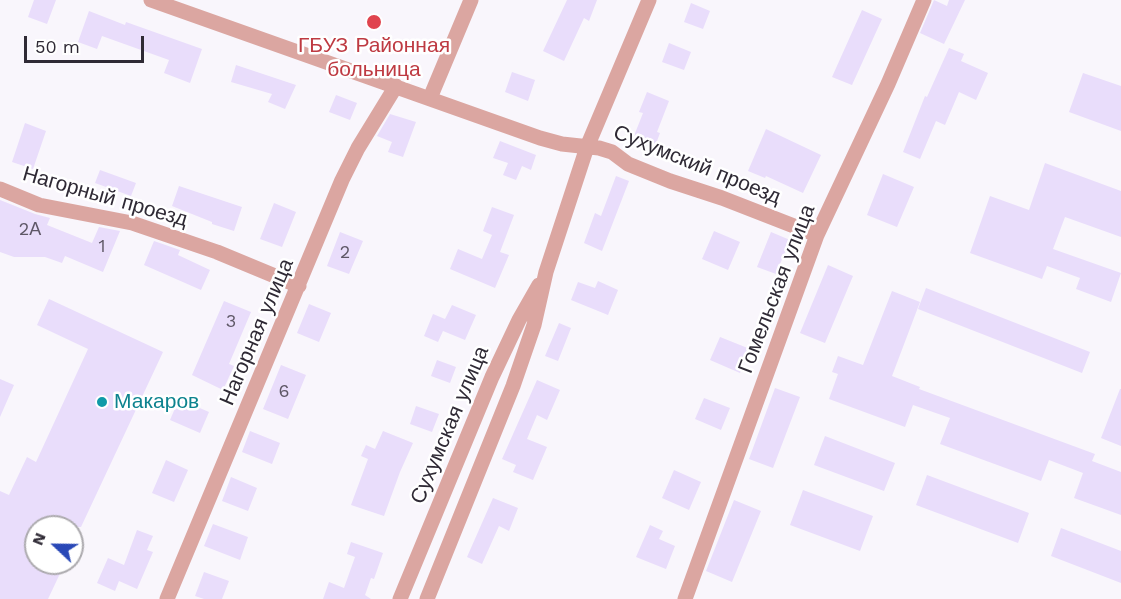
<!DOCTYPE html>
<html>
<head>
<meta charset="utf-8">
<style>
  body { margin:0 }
  #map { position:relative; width:1121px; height:599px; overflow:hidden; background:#f9f6fc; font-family:"Work Sans",sans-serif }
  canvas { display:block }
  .north { position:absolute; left:24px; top:515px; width:60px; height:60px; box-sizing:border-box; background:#fff; border:2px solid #acaaae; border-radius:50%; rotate:292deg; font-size:16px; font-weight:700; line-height:24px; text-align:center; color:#2f2a35 }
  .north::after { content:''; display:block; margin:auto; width:21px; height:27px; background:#2948b7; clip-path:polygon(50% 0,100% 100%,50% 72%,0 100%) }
  .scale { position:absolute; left:24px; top:36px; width:120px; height:27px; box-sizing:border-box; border:3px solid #2f2a35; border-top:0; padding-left:8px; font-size:18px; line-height:21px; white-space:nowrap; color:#2f2a35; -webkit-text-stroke:4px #fff; paint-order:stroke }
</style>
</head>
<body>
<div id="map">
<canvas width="1121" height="599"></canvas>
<div class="north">N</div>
<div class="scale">50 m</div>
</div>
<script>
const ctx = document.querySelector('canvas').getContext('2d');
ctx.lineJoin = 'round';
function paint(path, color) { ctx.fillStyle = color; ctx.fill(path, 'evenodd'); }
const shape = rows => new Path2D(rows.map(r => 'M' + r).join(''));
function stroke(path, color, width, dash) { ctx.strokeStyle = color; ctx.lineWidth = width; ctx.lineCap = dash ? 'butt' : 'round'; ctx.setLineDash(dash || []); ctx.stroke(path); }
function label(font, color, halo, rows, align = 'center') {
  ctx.font = font + ' "Work Sans",sans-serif'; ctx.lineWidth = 5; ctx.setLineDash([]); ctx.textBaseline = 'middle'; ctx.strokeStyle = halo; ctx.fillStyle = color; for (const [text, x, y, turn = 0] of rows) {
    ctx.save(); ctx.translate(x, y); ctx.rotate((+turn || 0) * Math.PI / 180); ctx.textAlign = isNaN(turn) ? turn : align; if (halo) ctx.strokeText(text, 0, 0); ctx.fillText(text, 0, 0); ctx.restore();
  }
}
paint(shape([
  [34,0,56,0,47,24,28,17],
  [567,0,597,0,589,21,584,18,564,61,543,51],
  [934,0,947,6,949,0,965,0,944,44,920,33],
  [691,3,710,11,703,29,684,22],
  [862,10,882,19,852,85,832,77],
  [89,11,125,25,126,22,202,49,190,83,164,73,169,60,102,36,97,49,78,42],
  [669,43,691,52,684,70,662,62],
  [949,48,964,54,961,61,988,73,976,100,959,92,945,125,936,121,920,159,903,152,925,96,927,97],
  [236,65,296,85,285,109,268,102,272,94,231,82],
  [512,72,535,80,528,101,505,92],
  [1083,73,1121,86,1121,131,1069,112],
  [647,92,669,101,657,132,660,133,654,149,632,141,643,113,639,112],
  [336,95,357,103,350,120,329,112],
  [390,114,416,122,403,157,388,152,392,142,377,136],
  [25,123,46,131,33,169,12,162],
  [766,129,821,155,803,193,766,176,765,178,748,171],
  [500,141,536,155,531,170,522,166,516,180,503,175,508,163,493,158],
  [1045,163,1121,191,1121,237,1065,217,1053,249,1121,273,1111,302,1076,289,1080,278,1047,266,1042,279,970,253,990,196,1029,210],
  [100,170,136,183,131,196,95,183],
  [883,174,914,187,897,227,867,215],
  [616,176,629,181,602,251,584,243,595,213,601,216],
  [179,186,242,207,234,231,212,224,212,222,172,206],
  [0,200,35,214,50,218,47,225,92,243,99,227,120,231,103,272,65,256,62,263,45,257,14,257,0,252],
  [274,203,296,212,282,247,260,239],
  [492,207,514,215,500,252,509,255,495,288,450,269,458,249,482,259,492,235,483,231],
  [714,231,740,242,728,270,702,259],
  [340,232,363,241,349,274,327,266],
  [771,232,790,240,776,274,757,267],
  [154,241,180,250,178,255,210,270,201,290,144,265],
  [828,265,853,276,825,343,800,333],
  [598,281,618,290,608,315,571,300,578,282,595,288],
  [926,288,1090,352,1082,373,918,309],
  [892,291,920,302,892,376,920,387,919,389,1095,454,1092,461,1121,472,1121,515,1074,498,1083,473,1049,460,1041,481,940,444,950,418,913,405,905,427,829,399,838,374,832,372,838,356,863,365],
  [49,299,163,352,81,527,36,527,36,563,65,563,48,599,0,599,0,491,9,495,27,457,36,462,88,349,37,325],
  [224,301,251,312,229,364,234,366,223,390,192,375],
  [309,304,331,313,319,342,297,333],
  [452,305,476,315,465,340,443,331,438,342,424,336,433,314,445,319],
  [559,323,571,328,558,361,545,356],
  [720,337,750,349,740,373,710,360],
  [437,360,456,367,450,383,431,376],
  [281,365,306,375,288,419,263,409],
  [0,379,14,385,0,417],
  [537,380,560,390,547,420,537,415,527,439,547,447,533,480,513,472,516,465,502,459],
  [775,388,800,397,773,468,749,459],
  [1120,389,1121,389,1121,446,1101,438],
  [704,398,730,408,721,430,695,419],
  [179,399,209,412,200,433,170,420],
  [416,406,439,414,432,432,410,424],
  [250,431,280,443,272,464,242,452],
  [383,431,413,443,400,472,384,516,351,505,368,459,361,456,366,445,375,449],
  [825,436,895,463,884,491,814,465],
  [166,460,188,470,174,502,152,493],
  [674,470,701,482,689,510,662,498],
  [927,475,1029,513,1018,543,916,505],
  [231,477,257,488,248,511,222,501],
  [803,490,873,516,860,551,790,525],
  [493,498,518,508,509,531,499,526,482,564,467,557],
  [734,500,761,511,732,582,706,571],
  [213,524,248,537,240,560,204,546],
  [650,525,663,531,659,539,675,546,666,569,636,557],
  [1061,528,1121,551,1121,583,1051,556],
  [137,530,153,536,147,550,153,552,137,589,119,581,115,591,97,583,108,558,124,565],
  [351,542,383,553,374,579,371,578,365,595,371,599,323,599,329,582,344,588,355,557,347,554],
  [204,572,229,581,222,599,204,599,195,596]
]), '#e9ddfb');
stroke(shape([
  [151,0,540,138,562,144,599,148,612,152,628,164,670,181,722,198,817,235],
  [430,98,471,0],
  [0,189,39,205,132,223,217,252,299,286],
  [167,599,342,180,358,148,396,86],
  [400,599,492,377,519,320,539,285],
  [427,599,513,386,534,325,546,272,587,147,649,0],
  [685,599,817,235,888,84,924,0]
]), '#dba6a1', 15);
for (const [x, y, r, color] of [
  [374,22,8,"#e0444e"],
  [102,402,6,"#0f9aa8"]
]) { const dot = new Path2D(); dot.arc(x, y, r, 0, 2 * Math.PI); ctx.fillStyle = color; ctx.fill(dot); stroke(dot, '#fff', 2); }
label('18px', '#5e5766', null, [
  ["2А",30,230],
  ["1",102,247],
  ["2",345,253],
  ["3",231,322],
  ["6",284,392]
]);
label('21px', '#be3a42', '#fff', [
  ["ГБУЗ Районная",374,46],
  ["больница",374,70]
]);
label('21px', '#2f2a35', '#fff', [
  ["Сухумский проезд",697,165,22],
  ["Нагорный проезд",105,197,16],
  ["Гомельская улица",777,289,-69],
  ["Нагорная улица",257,332,-67],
  ["Сухумская улица",450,425,-67]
]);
label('21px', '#0d838f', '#fff', [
  ["Макаров",114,402]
], 'left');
</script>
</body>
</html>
